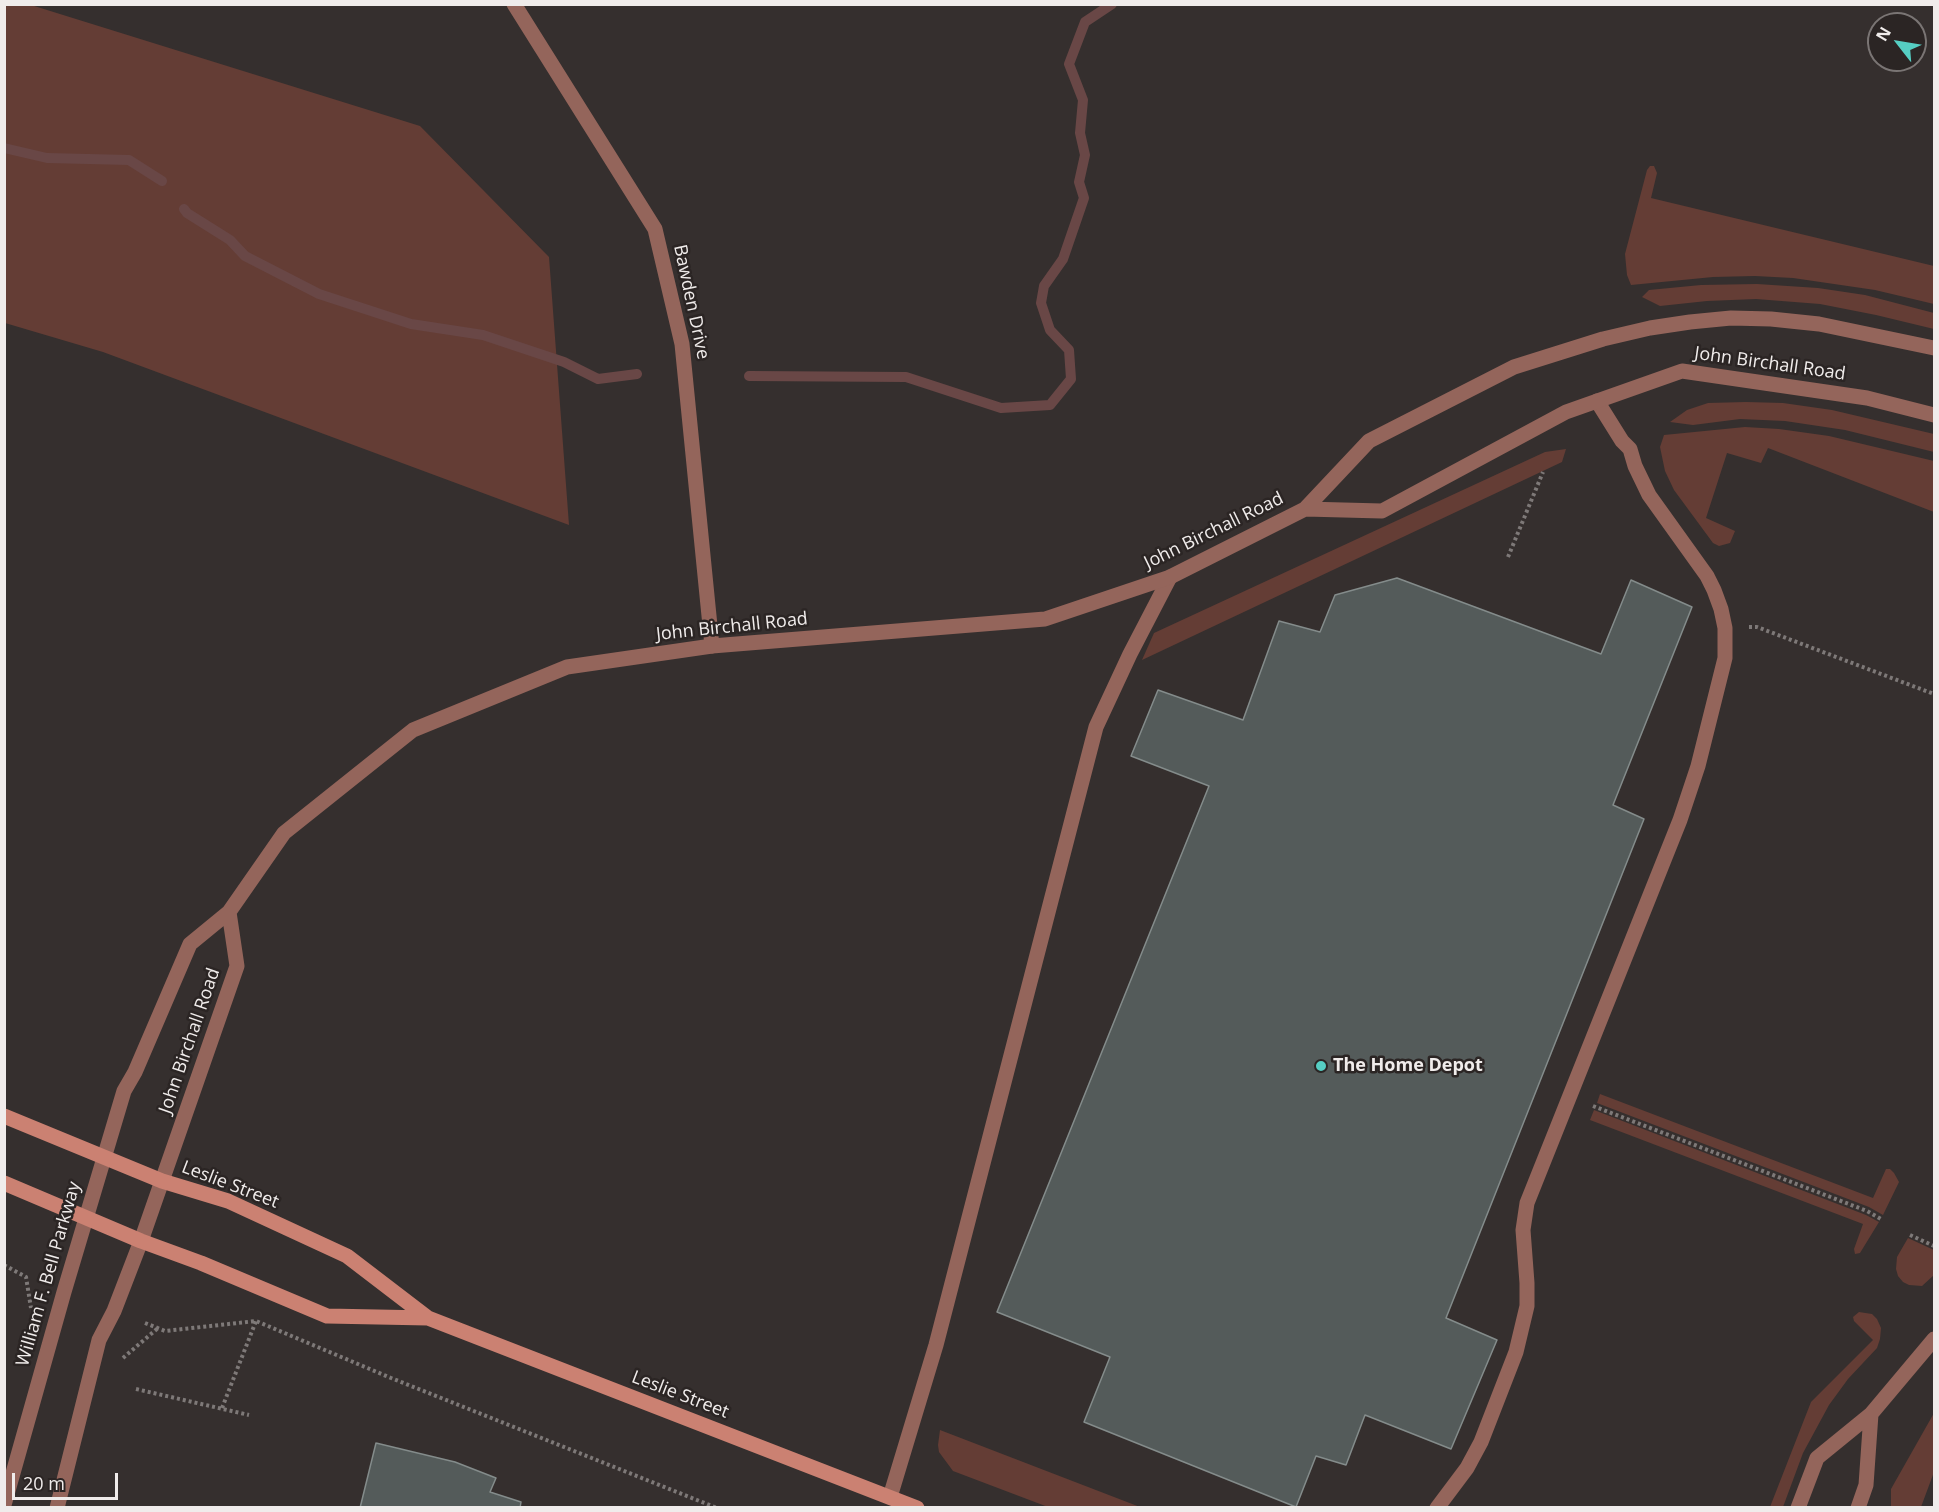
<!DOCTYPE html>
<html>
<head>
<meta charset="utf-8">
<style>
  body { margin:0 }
  #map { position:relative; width:1939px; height:1512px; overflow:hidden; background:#352f2e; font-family:"Open Sans",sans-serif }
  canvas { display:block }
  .frame { position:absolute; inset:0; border:6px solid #f0eceb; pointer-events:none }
  .north { position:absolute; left:1867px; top:12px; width:60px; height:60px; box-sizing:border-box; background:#2b2524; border:2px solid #7a7574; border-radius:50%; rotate:301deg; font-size:16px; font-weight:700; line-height:24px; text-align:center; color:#f0eceb }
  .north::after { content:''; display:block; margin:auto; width:21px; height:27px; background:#56cec3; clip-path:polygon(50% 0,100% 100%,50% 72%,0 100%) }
  .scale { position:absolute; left:12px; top:1473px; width:106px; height:27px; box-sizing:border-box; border:3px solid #f0eceb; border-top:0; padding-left:8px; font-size:18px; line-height:21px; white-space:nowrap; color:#f0eceb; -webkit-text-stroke:4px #2b2524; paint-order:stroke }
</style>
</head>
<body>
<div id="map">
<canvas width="1939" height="1512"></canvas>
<div class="frame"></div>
<div class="north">N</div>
<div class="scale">20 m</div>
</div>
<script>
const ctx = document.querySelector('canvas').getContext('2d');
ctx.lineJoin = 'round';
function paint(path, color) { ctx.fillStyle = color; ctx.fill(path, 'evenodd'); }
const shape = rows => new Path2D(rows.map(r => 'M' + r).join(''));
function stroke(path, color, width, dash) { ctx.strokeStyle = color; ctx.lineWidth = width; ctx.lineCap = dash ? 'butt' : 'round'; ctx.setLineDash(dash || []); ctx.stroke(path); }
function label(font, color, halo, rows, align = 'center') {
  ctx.font = font + ' "Open Sans",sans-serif'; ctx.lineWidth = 5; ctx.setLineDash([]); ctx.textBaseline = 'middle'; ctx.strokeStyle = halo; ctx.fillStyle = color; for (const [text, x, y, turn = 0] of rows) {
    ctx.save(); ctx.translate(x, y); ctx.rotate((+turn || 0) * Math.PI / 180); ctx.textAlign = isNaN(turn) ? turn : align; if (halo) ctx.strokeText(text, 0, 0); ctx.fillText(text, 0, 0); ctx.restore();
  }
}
paint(shape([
  [4,5,31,5,420,126,549,257,569,525,103,352,5,323],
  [1650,166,1654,166,1657,173,1651,198,1934,266,1934,304,1875,290,1793,278,1755,276,1713,277,1631,285,1627,275,1625,254,1647,170],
  [1757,284,1818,288,1865,295,1934,313,1934,329,1876,315,1820,304,1756,299,1707,301,1660,306,1642,297,1649,290,1701,285],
  [1746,402,1783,403,1832,410,1934,434,1934,452,1845,430,1785,421,1740,419,1693,425,1670,422,1687,410,1708,403],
  [1745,427,1779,429,1829,436,1934,461,1934,512,1768,448,1761,463,1727,453,1706,518,1735,531,1730,543,1719,546,1713,543,1674,490,1665,471,1660,447,1664,435],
  [1566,449,1562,462,1142,660,1154,633,1545,452],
  [1600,1094,1873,1198,1886,1169,1890,1169,1894,1173,1899,1182,1883,1215,1869,1207,1597,1103],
  [1594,1110,1866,1215,1879,1222,1860,1253,1855,1254,1854,1249,1863,1224,1590,1120],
  [1908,1238,1934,1250,1934,1275,1922,1286,1909,1285,1903,1282,1898,1276,1896,1269,1897,1257],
  [1859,1312,1872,1314,1877,1319,1881,1328,1880,1339,1877,1348,1848,1379,1829,1405,1803,1453,1783,1507,1770,1507,1811,1402,1873,1340,1854,1321,1853,1317],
  [1934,1413,1934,1472,1921,1507,1891,1507,1891,1489],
  [940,1430,1140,1507,1048,1507,953,1471,939,1452,938,1445]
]), '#643d35');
stroke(shape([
  [4,148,47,158,129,160,162,181],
  [184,209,187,213,230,240,245,256,319,294,411,324,483,335,564,362,598,379,637,374],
  [749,376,906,377,1001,408,1050,405,1071,379,1069,350,1050,330,1041,303,1044,286,1063,259,1084,198,1079,182,1085,155,1080,133,1083,100,1069,64,1085,22,1112,4]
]), '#694746', 10);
const building = shape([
  [1397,578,1601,654,1631,580,1692,607,1613,805,1644,819,1446,1318,1497,1340,1451,1449,1365,1415,1346,1465,1316,1456,1296,1507,1084,1422,1110,1357,997,1312,1209,786,1131,756,1158,690,1243,720,1279,621,1320,632,1335,595,1397,578],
  [376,1443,455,1462,496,1478,490,1492,521,1502,520,1508,360,1508,376,1443]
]);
paint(building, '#545b5a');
stroke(building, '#848c8b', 1.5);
stroke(shape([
  [1508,557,1543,472],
  [1749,627,1757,627,1934,694],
  [1593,1106,1867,1211,1881,1219],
  [1910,1235,1934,1246],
  [4,1265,26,1277,31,1308],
  [145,1323,165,1331,256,1321,391,1378,717,1508],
  [123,1358,158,1328],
  [136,1389,249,1415],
  [222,1408,256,1321]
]), '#7e7978', 4, [3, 3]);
stroke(shape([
  [890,1497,936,1345,1096,727,1130,654,1170,577],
  [1437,1508,1467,1468,1481,1442,1516,1352,1527,1306,1527,1283,1523,1230,1527,1203,1680,820,1698,766,1725,658,1725,628,1721,609,1714,590,1707,576,1649,495,1635,466,1630,449,1622,441,1597,401],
  [1798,1508,1817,1458,1871,1414,1934,1339],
  [1858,1508,1866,1485,1871,1414]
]), '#94655b', 15);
stroke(shape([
  [514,4,655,229,682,344,712,646]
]), '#94655b', 15);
stroke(shape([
  [1305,509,1382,511,1566,412,1682,371,1867,398,1934,415],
  [4,1505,64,1292,124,1091,135,1072,190,944,229,912,284,833,413,730,567,667,712,646,1045,619,1170,577,1305,509,1369,441,1514,367,1603,339,1650,328,1690,322,1731,318,1771,319,1819,324,1934,348],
  [57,1508,99,1340,114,1311,141,1241,237,966,229,912]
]), '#94655b', 15);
stroke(shape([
  [4,1116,162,1181,228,1201,347,1256,428,1318,917,1508],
  [4,1183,141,1241,201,1263,327,1316,428,1318]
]), '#cb8172', 15);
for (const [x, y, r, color] of [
  [1321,1066,6,"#56cec3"]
]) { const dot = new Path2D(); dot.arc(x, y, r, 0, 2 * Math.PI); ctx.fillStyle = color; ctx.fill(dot); stroke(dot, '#2b2524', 2); }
label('18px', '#f0eceb', '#2b2524', [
  ["Bawden Drive",691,302,78],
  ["John Birchall Road",1770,364,8],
  ["John Birchall Road",1214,531,-26],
  ["John Birchall Road",732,627,-6],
  ["John Birchall Road",190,1041,-71],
  ["Leslie Street",230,1185,21],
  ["William F. Bell Parkway",49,1274,-74],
  ["Leslie Street",680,1395,21]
]);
label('bold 18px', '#f0eceb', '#2b2524', [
  ["The Home Depot",1333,1066]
], 'left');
</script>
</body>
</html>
